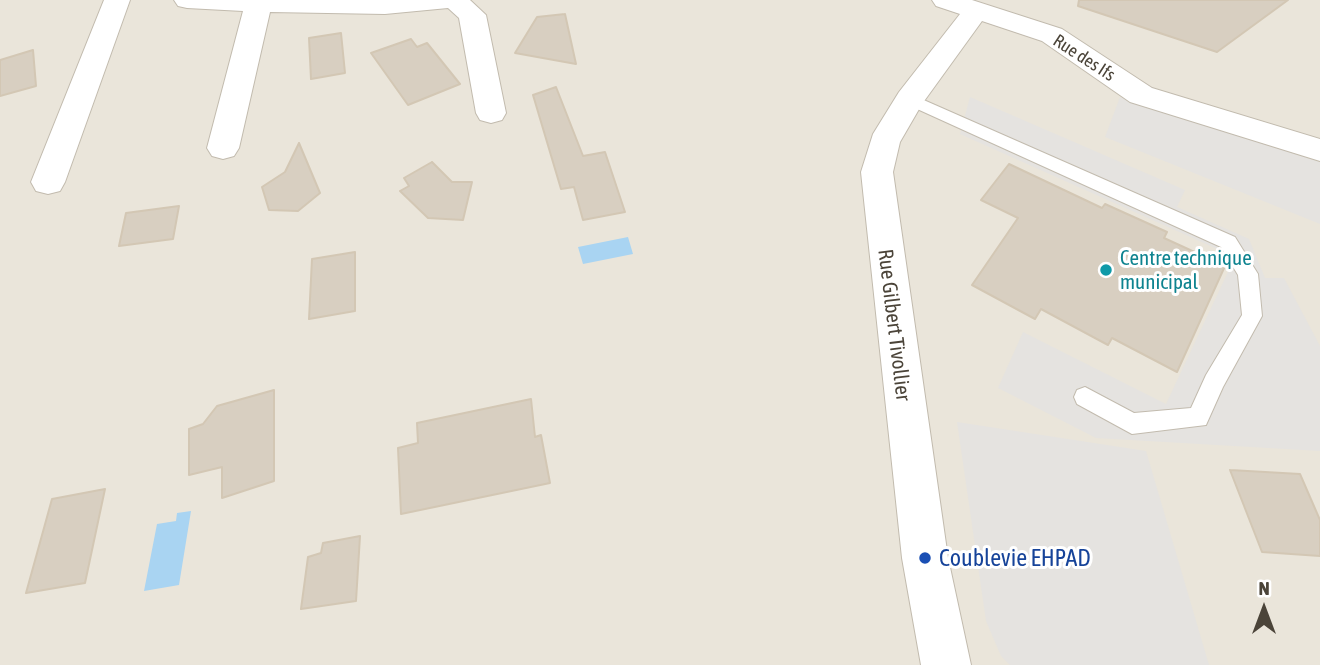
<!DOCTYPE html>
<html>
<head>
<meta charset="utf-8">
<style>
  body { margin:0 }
  #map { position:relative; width:1320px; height:665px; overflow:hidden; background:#f6f3ec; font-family:"Asap Condensed",sans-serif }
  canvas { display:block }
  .north { position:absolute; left:1229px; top:574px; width:70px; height:70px; -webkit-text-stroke:5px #fff; paint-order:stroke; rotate:0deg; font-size:19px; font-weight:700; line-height:28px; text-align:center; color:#4b4439 }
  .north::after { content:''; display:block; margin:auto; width:24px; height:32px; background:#4b4439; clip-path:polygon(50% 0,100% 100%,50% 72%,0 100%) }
</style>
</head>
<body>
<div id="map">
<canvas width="1320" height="665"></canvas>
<div class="north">N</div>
</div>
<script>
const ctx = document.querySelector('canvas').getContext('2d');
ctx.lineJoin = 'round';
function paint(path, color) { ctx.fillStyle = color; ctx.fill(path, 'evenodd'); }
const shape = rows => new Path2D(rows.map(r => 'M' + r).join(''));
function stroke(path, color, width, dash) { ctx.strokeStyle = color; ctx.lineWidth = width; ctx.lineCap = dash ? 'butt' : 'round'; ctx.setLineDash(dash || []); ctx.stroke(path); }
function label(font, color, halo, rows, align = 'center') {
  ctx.font = font + ' "Asap Condensed",sans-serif'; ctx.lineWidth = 6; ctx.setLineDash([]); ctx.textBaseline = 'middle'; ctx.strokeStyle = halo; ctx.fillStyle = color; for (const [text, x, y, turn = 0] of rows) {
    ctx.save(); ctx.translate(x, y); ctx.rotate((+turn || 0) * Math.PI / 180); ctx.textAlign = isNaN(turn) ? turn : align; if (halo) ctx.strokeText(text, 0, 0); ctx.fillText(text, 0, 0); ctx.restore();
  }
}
paint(shape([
  [0,0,1320,0,1320,665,0,665]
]), '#eae5da');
paint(shape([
  [970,97,1185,190,1177,207,1249,239,1265,278,1284,278,1320,346,1320,451,1096,438,998,388,1023,332,1166,404,1235,257,960,134],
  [1120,97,1320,162,1320,224,1105,137],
  [957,422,1146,451,1209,665,1010,665,1001,656,986,621]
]), '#e5e3e0');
paint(shape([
  [628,237,633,254,583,264,578,247],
  [191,511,179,585,144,591,157,524,176,521,177,513]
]), '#a9d4f2');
const building = shape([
  [1079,0,1288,0,1217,52,1078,6,1079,0],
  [565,14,576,64,515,53,537,17,565,14],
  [341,33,345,73,311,79,309,38,341,33],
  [411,39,417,47,427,43,460,84,408,105,371,53,411,39],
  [33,50,36,86,0,96,0,60,33,50],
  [556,87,583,156,605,152,625,212,583,220,574,187,561,189,533,95,556,87],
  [299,143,320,193,298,211,269,210,262,187,285,172,299,143],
  [432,162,452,182,472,182,463,220,428,218,400,191,409,186,404,178,432,162],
  [1009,164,1102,208,1105,204,1167,232,1164,238,1225,266,1177,372,1112,338,1108,345,1041,309,1035,319,972,285,1018,218,981,200,1009,164],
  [179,206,173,239,119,246,126,213,179,206],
  [355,252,355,311,309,319,312,259,355,252],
  [274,390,274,481,222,498,222,467,189,475,189,429,203,424,217,406,274,390],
  [531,399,535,437,541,435,550,483,401,514,398,448,418,443,417,423,531,399],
  [1230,470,1300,474,1320,520,1320,556,1262,552,1230,470],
  [105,489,85,583,26,593,52,499,105,489],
  [360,536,356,601,301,609,308,557,321,553,323,543,360,536]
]);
paint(building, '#d8cfc1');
stroke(building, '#d3c7b4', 2);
const service = shape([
  [910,94,1235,237,1258,274,1262,316,1223,387,1206,425,1132,434,1077,404,1074,397,1077,390,1085,387,1134,413,1191,408,1206,375,1242,315,1238,275,1221,247,904,103,902,99,910,94]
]);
const minor = shape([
  [104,0,130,0,65,182,60,191,48,194,36,191,31,182,104,0],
  [174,0,470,0,486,15,506,113,502,120,491,123,480,120,476,113,459,18,448,8,385,14,270,12,239,148,234,156,223,159,212,156,207,148,243,11,187,8,178,6,174,0],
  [932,0,972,0,1062,29,1152,88,1320,139,1320,161,1130,102,1042,41,982,21,922,104,900,142,893,172,948,558,971,665,921,665,902,558,861,172,873,134,899,92,960,14,936,6,932,0]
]);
stroke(service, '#c2bbae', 2);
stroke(minor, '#c2bbae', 2);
paint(service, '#fff');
paint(minor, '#fff');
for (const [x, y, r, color] of [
  [1106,270,7,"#0f9aa8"],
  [925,558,7,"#1a4fb4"]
]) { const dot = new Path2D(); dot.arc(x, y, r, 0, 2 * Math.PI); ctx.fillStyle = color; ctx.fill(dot); stroke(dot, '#fff', 2.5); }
label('18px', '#4b4439', '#fff', [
  ["Rue des Ifs",1084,58,33]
]);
label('21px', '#0d838f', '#fff', [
  ["Centre technique",1120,258],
  ["municipal",1120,282]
], 'left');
label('21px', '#4b4439', '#fff', [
  ["Rue Gilbert Tivollier",894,325,83]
]);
label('24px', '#164399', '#fff', [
  ["Coublevie EHPAD",939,558]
], 'left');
</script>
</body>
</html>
